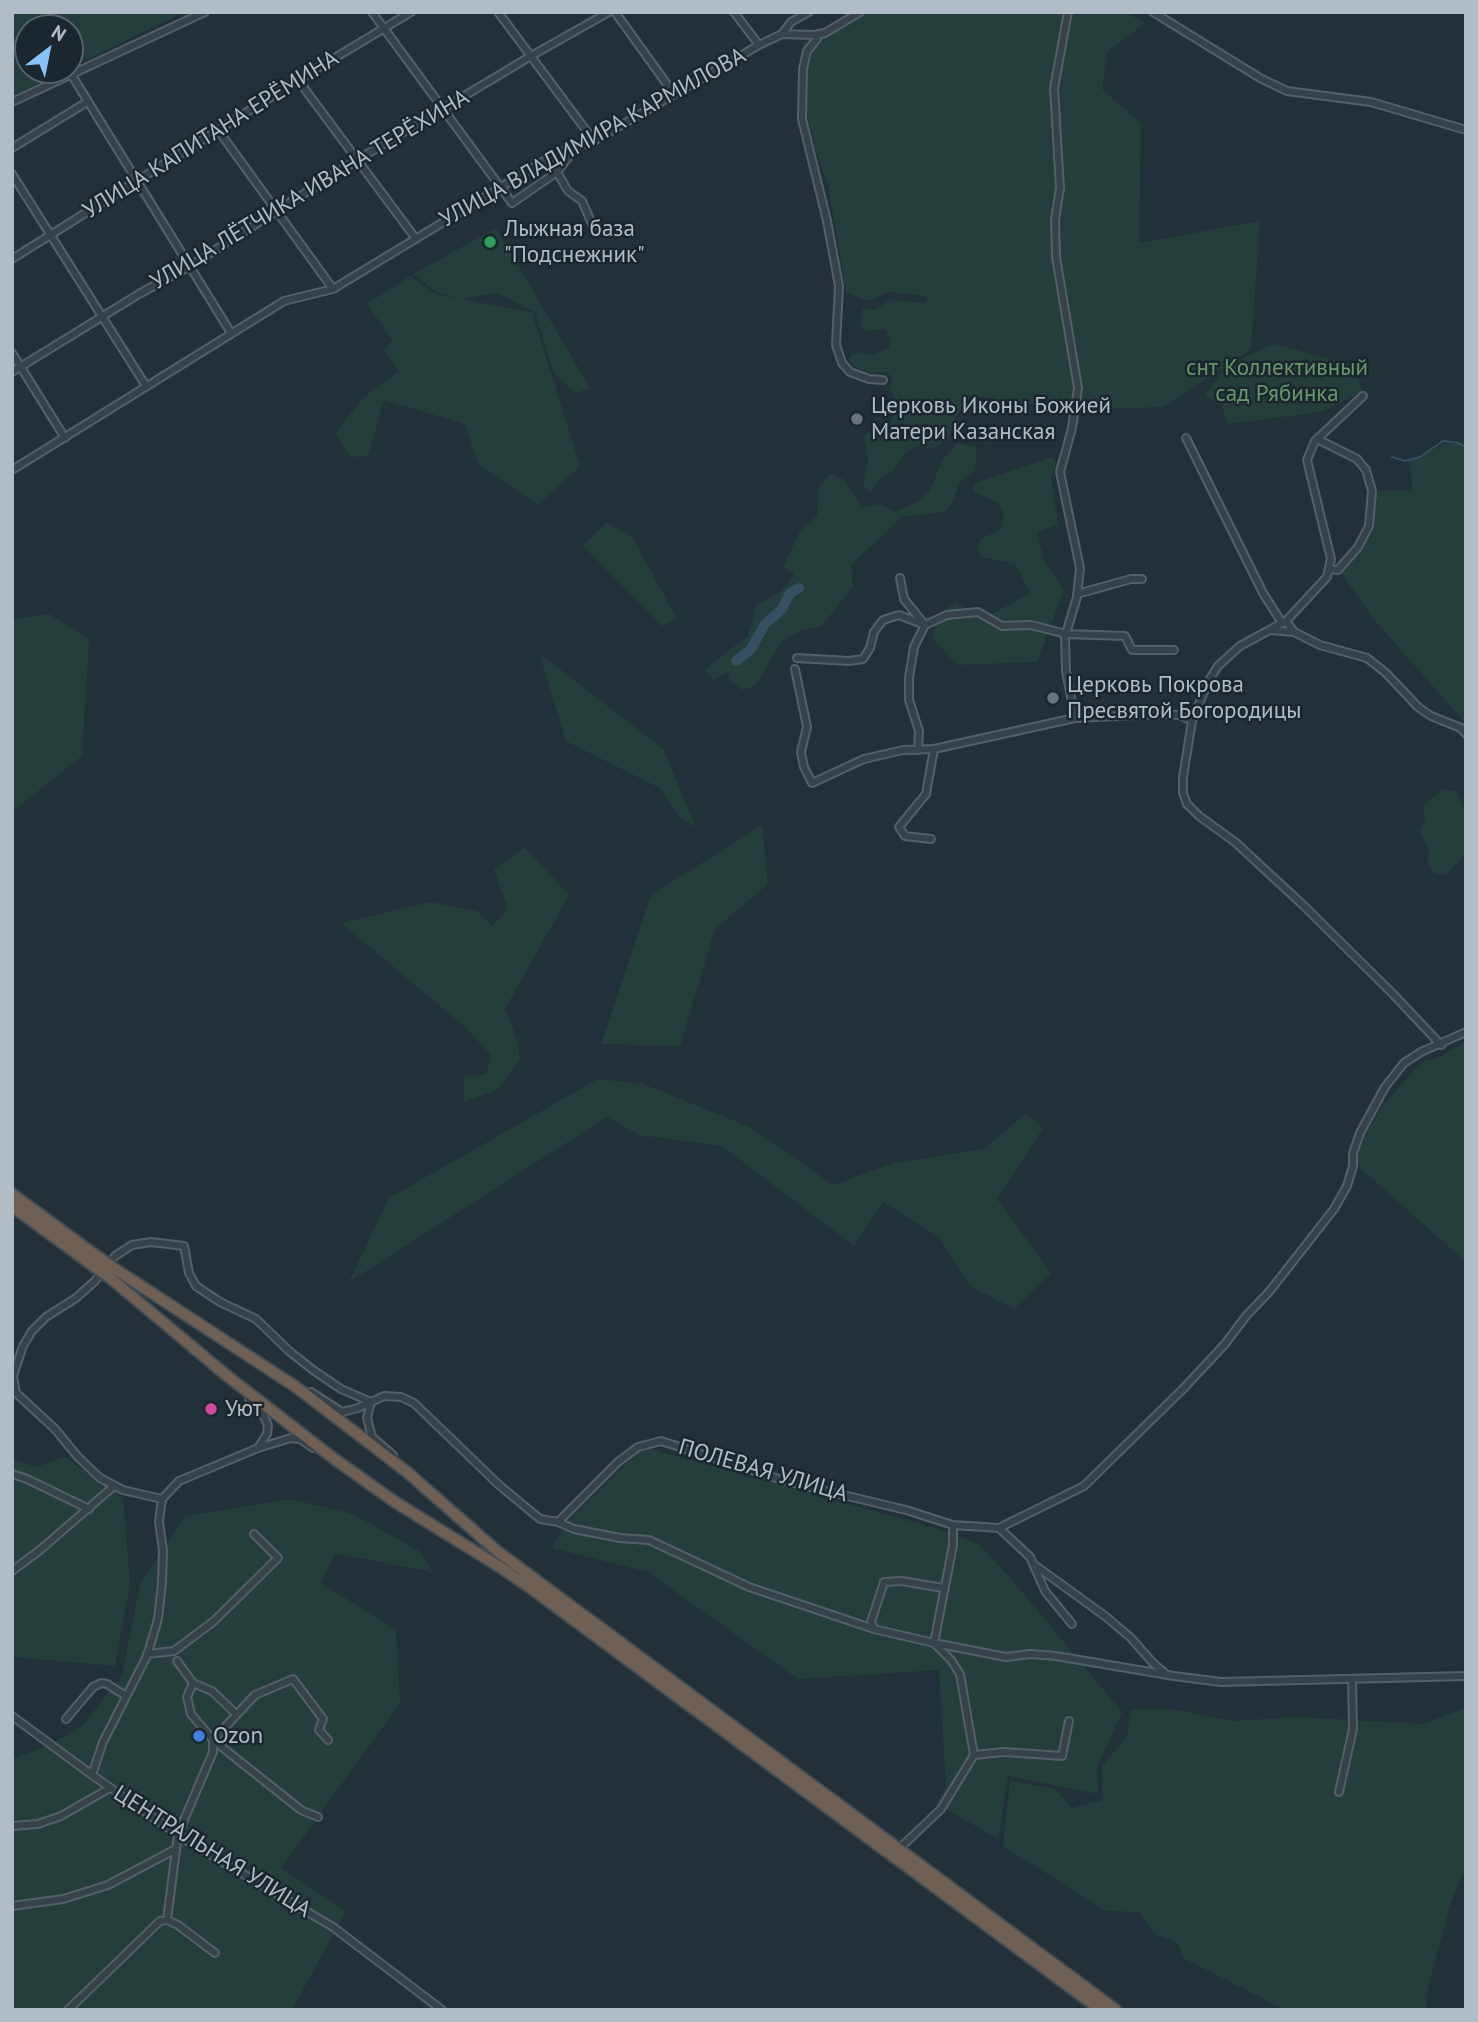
<!DOCTYPE html>
<html>
<head>
<meta charset="utf-8">
<style>
  body { margin:0 }
  #map { position:relative; width:1478px; height:2022px; overflow:hidden; background:#22303a; font-family:"PT Sans",sans-serif }
  canvas { display:block }
  .frame { position:absolute; inset:0; border:14px solid #b1bcc6; pointer-events:none }
  .north { position:absolute; left:14px; top:14px; width:70px; height:70px; box-sizing:border-box; background:#1b262f; border:2px solid #57626b; border-radius:50%; rotate:32deg; font-size:19px; font-weight:700; line-height:28px; text-align:center; color:#b1bcc6 }
  .north::after { content:''; display:block; margin:auto; width:24px; height:32px; background:#86c2f7; clip-path:polygon(50% 0,100% 100%,50% 72%,0 100%) }
</style>
</head>
<body>
<div id="map">
<canvas width="1478" height="2022"></canvas>
<div class="frame"></div>
<div class="north">N</div>
</div>
<script>
const ctx = document.querySelector('canvas').getContext('2d');
ctx.lineJoin = 'round';
function paint(path, color) { ctx.fillStyle = color; ctx.fill(path, 'evenodd'); }
const shape = rows => new Path2D(rows.map(r => 'M' + r).join(''));
function stroke(path, color, width, dash) { ctx.strokeStyle = color; ctx.lineWidth = width; ctx.lineCap = dash ? 'butt' : 'round'; ctx.setLineDash(dash || []); ctx.stroke(path); }
function label(font, color, halo, rows, align = 'center') {
  ctx.font = font + ' "PT Sans",sans-serif'; ctx.lineWidth = 5; ctx.setLineDash([]); ctx.textBaseline = 'middle'; ctx.strokeStyle = halo; ctx.fillStyle = color; for (const [text, x, y, turn = 0] of rows) {
    ctx.save(); ctx.translate(x, y); ctx.rotate((+turn || 0) * Math.PI / 180); ctx.textAlign = isNaN(turn) ? turn : align; if (halo) ctx.strokeText(text, 0, 0); ctx.fillText(text, 0, 0); ctx.restore();
  }
}
paint(shape([
  [12,12,184,12,70,68,70,28,28,28,28,70,66,70,12,96],
  [849,12,1125,12,1145,23,1107,52,1102,89,1141,123,1139,243,1260,221,1251,349,1230,364,1274,344,1359,367,1358,377,1363,392,1320,412,1228,424,1222,406,1205,395,1228,365,1163,407,1070,410,970,395,955,419,948,440,932,449,919,446,908,450,893,471,883,475,871,493,863,487,868,459,864,435,890,423,899,406,889,388,892,378,887,372,872,373,854,367,849,360,851,355,861,352,873,355,889,347,891,338,885,329,864,331,860,324,863,308,875,310,890,300,926,303,927,296,888,292,867,301,846,292,828,185,816,152,804,101,803,43],
  [496,228,590,388,576,393,554,374,535,312,497,293,460,299,532,312,580,466,538,505,478,464,465,424,384,400,368,456,350,457,335,433,364,397,399,371,384,350,393,341,367,304,410,276,435,294,458,299,436,292,413,274],
  [958,443,977,447,975,470,960,481,952,503,944,512,902,517,851,565,853,586,822,626,800,631,783,640,756,685,743,690,730,682,727,672,714,680,704,670,748,636,757,604,780,593,794,574,783,567,800,531,817,516,819,487,830,474,843,479,862,507,880,504,894,512,917,502,930,490,943,459],
  [1456,443,1466,446,1466,724,1372,617,1342,574,1379,490,1412,491,1410,460,1444,444],
  [1052,457,1058,464,1051,476,1058,525,1037,532,1044,561,1064,590,1037,662,957,665,932,638,938,614,956,603,983,619,1030,593,1015,564,981,557,977,546,981,539,1000,530,1004,514,998,503,972,491,976,483],
  [607,522,633,538,677,619,662,626,583,546],
  [49,614,89,639,82,756,12,812,12,619],
  [539,653,663,749,696,827,681,819,660,788,566,741],
  [1443,789,1457,791,1466,816,1466,852,1447,875,1434,874,1428,864,1429,848,1419,831,1425,821,1423,806],
  [762,825,768,884,715,929,680,1046,601,1044,651,895],
  [525,847,569,895,505,1009,516,1037,520,1060,496,1091,464,1101,464,1077,486,1074,491,1055,465,1027,341,923,430,902,477,911,492,926,508,909,494,869],
  [1466,1041,1466,1262,1360,1168,1355,1154,1382,1106,1425,1059,1434,1060],
  [598,1079,643,1084,750,1127,833,1185,893,1163,984,1149,1026,1113,1043,1128,997,1199,1051,1273,1014,1309,970,1286,939,1237,883,1202,854,1246,722,1146,639,1135,607,1117,349,1282,389,1198],
  [644,1447,932,1527,978,1544,1007,1574,1122,1712,1097,1767,1098,1794,1008,1776,998,1839,936,1803,946,1785,939,1670,798,1679,648,1572,552,1548,568,1520],
  [65,1457,123,1498,130,1583,115,1666,12,1657,12,1459,36,1467],
  [290,1499,353,1514,421,1552,432,1572,335,1553,321,1583,396,1630,400,1703,281,1868,346,1911,292,2010,12,2010,12,1759,50,1745,84,1724,122,1675,140,1584,185,1516],
  [1466,1707,1466,1868,1452,1899,1426,1995,1426,2010,1285,2010,1183,1958,1178,1943,1155,1934,1139,1912,1106,1911,1003,1846,1010,1781,1055,1789,1072,1808,1103,1800,1102,1766,1127,1736,1131,1710,1172,1709,1233,1721,1298,1717,1424,1724]
]), '#253d3b');
stroke(shape([
  [1392,457,1405,461,1420,457,1443,441,1458,443,1466,447]
]), '#364f61', 2);
stroke(shape([
  [736,661,751,649,765,624,782,609,790,593,799,588]
]), '#364f61', 10);
const street = shape([
  [372,12,512,203,557,172,576,148],
  [498,12,594,141],
  [615,12,674,94],
  [734,12,759,45],
  [1068,12,1054,88,1060,188,1055,220,1056,257,1078,388,1072,428,1060,472,1080,568,1077,597,1065,637,1066,671,1075,718],
  [1153,12,1260,78,1287,91,1371,102,1466,130],
  [782,34,814,35,825,33,860,12],
  [814,35,817,39,807,51,803,69,802,119,827,221,839,286,836,345,842,363,850,372,869,379,883,380],
  [71,74,231,333],
  [298,80,416,239],
  [12,102,205,12],
  [218,130,333,289],
  [12,148,87,102],
  [557,172,568,191,582,201,593,226],
  [12,174,146,386],
  [12,259,298,80,411,12],
  [12,353,65,438],
  [12,372,139,294,190,266,357,160,531,56,609,12],
  [1363,396,1315,441,1307,460,1331,559,1327,577,1286,621,1240,646,1218,666,1208,682,1192,721,1183,777,1183,793,1187,804,1199,816,1235,842,1303,905,1393,994,1441,1045],
  [1186,438,1263,593,1282,623],
  [1317,439,1357,459,1366,470,1372,491,1369,526,1358,547,1338,570,1329,569],
  [12,470,284,301,333,289,544,161,566,150,594,141,759,45,782,34,791,22,809,12],
  [900,578,904,599,925,625,914,647,909,678,909,700,919,731,918,750],
  [1077,594,1131,579,1142,579],
  [1286,621,1294,632,1320,645,1367,658,1386,673,1418,707,1431,716,1461,728,1466,734],
  [1271,630,1294,632],
  [797,658,849,661,863,659,870,648,874,632,883,620,899,615,925,625,947,615,978,612,1002,626,1031,625,1066,634,1125,636,1132,650,1174,650],
  [795,669,807,727,801,752,804,767,812,783,864,759,903,750,934,749,1075,718,1160,714,1180,715,1192,721],
  [931,839,905,836,899,827,926,794,934,749],
  [311,1392,342,1412,358,1408,384,1396,401,1397,414,1403,499,1485,540,1519,558,1522,574,1529,620,1538,649,1540,749,1587,874,1629,934,1643,1006,1657,1030,1654,1056,1656,1174,1676,1221,1682,1466,1676],
  [249,1399,259,1407,268,1425,267,1434,258,1448],
  [371,1402,367,1418,372,1437,393,1455],
  [12,1474,27,1479,89,1509],
  [162,1499,123,1490,100,1478,78,1457,55,1429,16,1393,13,1376,23,1346,32,1331,46,1317,76,1298,95,1281,115,1256,132,1245,151,1242,184,1246,189,1273,196,1286,220,1302,256,1319,289,1351,313,1370,341,1389,371,1402],
  [558,1522,618,1462,638,1447,661,1441,785,1481,906,1510,953,1525,999,1528,1084,1486,1183,1389,1225,1344,1246,1316,1269,1292,1334,1209,1347,1186,1353,1166,1353,1153,1360,1133,1385,1087,1404,1063,1421,1052,1466,1032],
  [999,1528,1030,1557,1045,1591,1072,1624],
  [1036,1566,1105,1616,1131,1638,1153,1663,1166,1674],
  [12,1571,40,1550,114,1486],
  [874,1629,871,1622,884,1582,902,1581,943,1588],
  [934,1643,953,1545,953,1525],
  [147,1654,174,1651,214,1621,278,1558,254,1534],
  [193,1683,212,1691,236,1714],
  [12,1716,92,1775,184,1839,333,1927,442,2010],
  [66,1719,93,1687,101,1683,107,1684,126,1696],
  [974,1755,1004,1752,1062,1756,1069,1721],
  [92,1775,103,1742,147,1656,158,1619,162,1583,163,1551,159,1521,162,1499,179,1481,258,1448,291,1438,300,1439,313,1448],
  [1339,1792,1353,1729,1352,1679],
  [318,1817,301,1810,213,1740,255,1695,293,1679,323,1719,319,1730,328,1740],
  [12,1826,38,1824,61,1816,110,1788],
  [900,1848,941,1809,974,1755,960,1674,951,1660,935,1644],
  [12,1906,63,1899,108,1885,174,1850],
  [167,1920,178,1834,213,1752,213,1740,191,1714,187,1697,193,1683,177,1661],
  [68,2010,160,1921,167,1920,178,1925,215,1953]
]);
const highway = shape([
  [12,1194,98,1257],
  [12,1206,92,1265],
  [115,1269,296,1387,407,1472,497,1551,1116,2010],
  [109,1277,226,1375,333,1458,395,1502,500,1567,532,1589,1101,2010]
]);
stroke(street, '#545f68', 10);
stroke(highway, '#414c55', 14);
stroke(street, '#36414a', 6);
stroke(highway, '#706053', 10);
const highwayBridge = shape([
  [98,1257,115,1269],
  [92,1265,109,1277]
]);
stroke(highwayBridge, '#414c55', 14, []);
stroke(highwayBridge, '#706053', 10);
for (const [x, y, r, color] of [
  [490,242,7,"#2e9e5b"],
  [857,419,7,"#6b7280"],
  [1053,698,7,"#6b7280"],
  [211,1409,7,"#d1479c"],
  [199,1736,7,"#3f7fe0"]
]) { const dot = new Path2D(); dot.arc(x, y, r, 0, 2 * Math.PI); ctx.fillStyle = color; ctx.fill(dot); stroke(dot, '#1b262f', 2.5); }
label('23px', '#b1bcc6', '#1b262f', [
  ["УЛИЦА КАПИТАНА ЕРЁМИНА",211,135,-32],
  ["УЛИЦА ВЛАДИМИРА КАРМИЛОВА",593,138,-29],
  ["УЛИЦА ЛЁТЧИКА ИВАНА ТЕРЁХИНА",310,190,-31],
  ["ПОЛЕВАЯ УЛИЦА",763,1471,16],
  ["ЦЕНТРАЛЬНАЯ УЛИЦА",212,1852,32]
]);
label('23px', '#b1bcc6', '#1b262f', [
  ["Лыжная база",504,229],
  ["\"Подснежник\"",504,255],
  ["Церковь Иконы Божией",871,406],
  ["Матери Казанская",871,432],
  ["Церковь Покрова",1067,685],
  ["Пресвятой Богородицы",1067,711],
  ["Уют",225,1409],
  ["Ozon",213,1736]
], 'left');
label('23px', '#68976c', '#1b262f', [
  ["снт Коллективный",1277,368],
  ["сад Рябинка",1277,394]
]);
</script>
</body>
</html>
